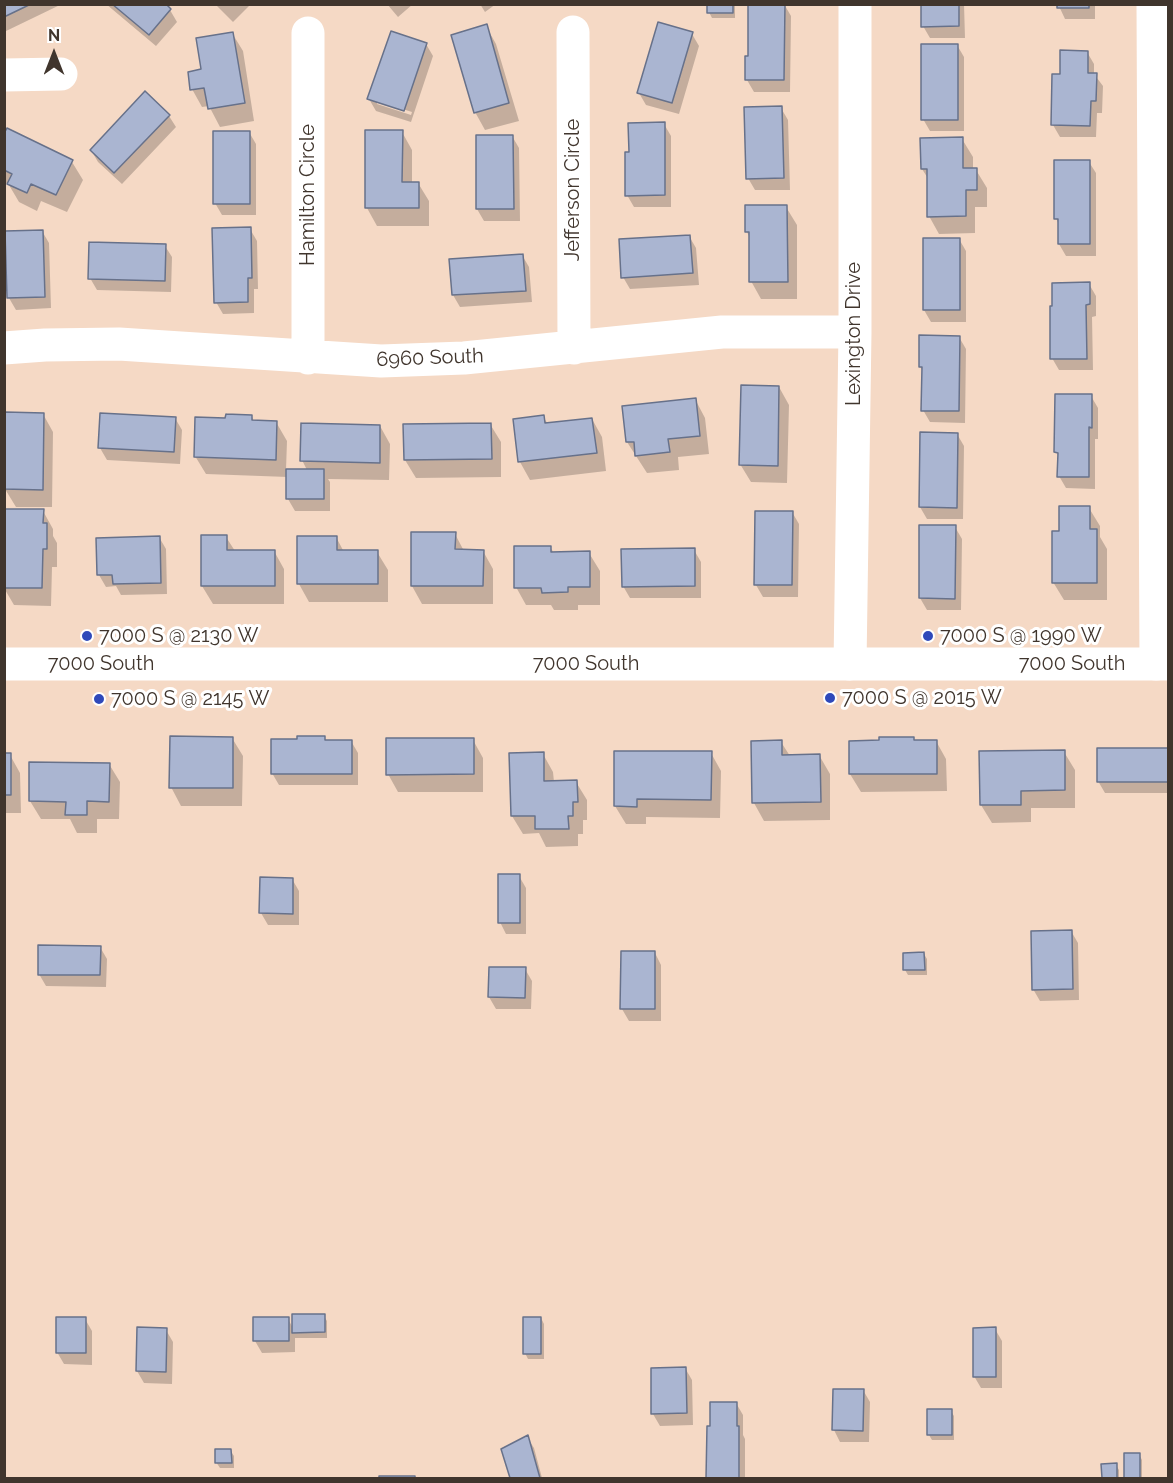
<!DOCTYPE html>
<html>
<head>
<meta charset="utf-8">
<style>
  body { margin:0 }
  #map { position:relative; width:1173px; height:1483px; overflow:hidden; background:#f5d9c5; font-family:Raleway,sans-serif }
  canvas { display:block }
  .frame { position:absolute; inset:0; border:6px solid #40352d; pointer-events:none }
  .north { position:absolute; left:24px; top:24px; width:60px; height:60px; -webkit-text-stroke:4px #fff; paint-order:stroke; rotate:0deg; font-size:16px; font-weight:700; line-height:24px; text-align:center; color:#40352d }
  .north::after { content:''; display:block; margin:auto; width:21px; height:27px; background:#40352d; clip-path:polygon(50% 0,100% 100%,50% 72%,0 100%) }
</style>
</head>
<body>
<div id="map">
<canvas width="1173" height="1483"></canvas>
<div class="frame"></div>
<div class="north">N</div>
</div>
<script>
const ctx = document.querySelector('canvas').getContext('2d');
ctx.lineJoin = 'round';
function paint(path, color) { ctx.fillStyle = color; ctx.fill(path, 'evenodd'); }
const shape = rows => new Path2D(rows.map(r => 'M' + r).join(''));
function stroke(path, color, width, dash) { ctx.strokeStyle = color; ctx.lineWidth = width; ctx.lineCap = dash ? 'butt' : 'round'; ctx.setLineDash(dash || []); ctx.stroke(path); }
function label(font, color, halo, rows, align = 'center') {
  ctx.font = font + ' Raleway,sans-serif'; ctx.lineWidth = 6; ctx.setLineDash([]); ctx.textBaseline = 'middle'; ctx.strokeStyle = halo; ctx.fillStyle = color; for (const [text, x, y, turn = 0] of rows) {
    ctx.save(); ctx.translate(x, y); ctx.rotate((+turn || 0) * Math.PI / 180); ctx.textAlign = isNaN(turn) ? turn : align; if (halo) ctx.strokeText(text, 0, 0); ctx.fillText(text, 0, 0); ctx.restore();
  }
}
paint(shape([
  [4,4,62,4,4,32],
  [106,4,163,4,170,10,177,22,156,46],
  [215,4,251,4,233,22],
  [387,4,413,4,398,17],
  [480,4,496,4,485,12],
  [709,4,735,4,735,18,712,18,709,12],
  [784,4,791,16,790,92,754,92,747,80,750,57],
  [922,4,964,4,965,38,930,38,923,26],
  [1058,4,1095,4,1095,19,1065,19],
  [486,26,496,44,519,121,485,130,475,112],
  [232,33,243,51,254,121,220,127,209,106,202,107,192,89,203,70],
  [692,34,699,46,679,114,646,105,639,93],
  [426,44,433,56,411,122,376,111,369,99],
  [377,101,412,112,411,115,377,104],
  [957,45,964,57,964,131,930,131,923,119],
  [1087,52,1094,64,1094,74,1103,86,1102,113,1097,113,1096,137,1060,137,1053,125,1061,75],
  [781,108,788,120,790,190,755,190,748,178],
  [169,116,176,127,122,184,98,162,91,150],
  [664,124,671,136,671,207,634,207,627,195,630,153],
  [367,131,402,132,412,150,412,183,418,183,429,201,429,226,377,226,367,208],
  [249,132,256,144,256,215,222,215,215,203],
  [4,136,72,162,83,180,67,212,41,201,37,211,19,202,9,185,4,182],
  [512,136,519,148,520,221,484,221,477,209],
  [962,139,973,157,973,170,976,170,987,188,987,207,975,207,975,233,939,234,929,216,929,180,922,169],
  [1089,162,1096,173,1096,256,1066,256,1059,244,1059,225,1056,218],
  [747,207,786,207,797,225,797,299,761,299,751,281,750,238,747,232],
  [250,229,257,241,258,289,254,289,254,313,223,314,216,302],
  [42,231,49,243,51,308,16,310,9,298],
  [689,236,696,248,699,285,630,289,623,277],
  [924,239,959,239,966,251,966,322,931,322,924,310],
  [165,246,172,257,171,292,97,290,90,278],
  [522,255,529,267,532,302,460,307,453,295,451,260],
  [1089,284,1096,296,1096,316,1092,317,1093,370,1059,370,1052,358],
  [959,337,966,349,965,423,930,422,923,410,923,372,920,366],
  [779,387,789,405,787,483,751,482,740,464],
  [1091,396,1098,408,1098,439,1095,439,1095,489,1066,488,1059,476,1059,458,1056,451],
  [695,399,705,418,709,454,678,457,679,470,647,473,627,442],
  [43,414,53,432,52,507,16,507,5,489],
  [252,417,254,421,276,422,287,441,286,470,307,470,302,460,380,426,390,444,389,480,328,479,330,482,330,511,295,511,288,499,288,477,206,474,195,456,227,420],
  [543,417,548,424,592,419,602,437,606,471,530,480,520,462],
  [175,418,182,430,180,464,107,460,100,448],
  [490,424,501,442,501,477,416,478,405,460,404,426],
  [957,434,964,446,963,519,927,519,920,507],
  [1089,508,1100,526,1100,537,1107,549,1107,600,1064,600,1053,582],
  [43,511,53,529,53,536,57,543,57,567,52,567,51,606,14,605,4,588,4,550],
  [792,512,799,524,798,597,763,597,756,585],
  [955,527,962,539,961,610,927,610,920,598],
  [455,534,464,551,483,551,493,569,493,604,422,604,412,586],
  [159,537,166,549,167,594,121,595,116,586,106,587,99,575],
  [226,537,235,551,274,551,284,569,284,604,213,604,202,586],
  [336,537,344,552,377,552,388,570,388,602,309,602,299,584],
  [550,547,554,553,589,553,600,571,600,605,578,605,578,610,554,610,551,605,526,605,516,587],
  [694,550,701,562,701,598,630,598,623,586],
  [324,737,326,741,351,741,358,753,358,785,279,785,272,773],
  [232,738,243,756,242,806,181,806,171,787],
  [913,738,915,741,936,741,946,759,947,791,861,792,850,774,880,742],
  [473,740,483,758,483,792,398,792,388,774],
  [781,742,790,756,819,755,830,774,830,820,764,821,754,803],
  [1098,750,1168,750,1168,793,1105,793,1098,781],
  [1064,752,1075,770,1075,808,1031,808,1031,822,992,823,981,805],
  [711,753,721,771,720,818,646,817,646,824,626,824,615,806],
  [543,754,553,772,554,782,576,782,587,800,587,820,583,820,583,834,578,834,578,846,546,847,539,833,523,834,512,816],
  [4,755,10,755,20,773,21,813,4,813],
  [109,764,120,782,119,819,97,819,97,833,77,833,70,819,41,819,30,801],
  [519,876,526,888,526,934,506,934,500,922],
  [292,879,299,891,299,925,268,925,261,913],
  [1071,931,1078,943,1079,1000,1040,1001,1033,989],
  [100,947,107,959,106,987,46,986,39,974],
  [655,953,661,965,661,1021,629,1021,622,1009],
  [924,954,927,959,927,975,908,975,905,970],
  [525,969,532,981,531,1009,496,1009,489,997],
  [324,1316,327,1321,327,1338,295,1338,295,1352,262,1353,255,1341,288,1319,293,1328],
  [541,1318,544,1324,544,1359,528,1359,525,1353],
  [85,1319,92,1331,92,1365,64,1364,57,1352],
  [138,1329,166,1330,173,1342,172,1384,144,1383,137,1371],
  [995,1329,1002,1341,1002,1388,981,1388,974,1376],
  [685,1368,692,1380,693,1425,660,1426,653,1414],
  [863,1390,870,1402,869,1442,840,1442,834,1430],
  [736,1403,743,1415,743,1435,745,1439,745,1478,708,1478,708,1427,711,1427],
  [951,1411,954,1416,954,1440,932,1440,929,1435],
  [527,1437,534,1448,542,1478,512,1478,502,1449],
  [230,1450,234,1456,234,1468,220,1468,216,1462],
  [1125,1454,1139,1454,1142,1460,1142,1478,1126,1478],
  [1103,1465,1116,1465,1119,1470,1119,1478,1103,1478]
]), '#0003');
const building = shape([
  [4,4,31,4,4,17,4,4],
  [112,4,166,4,171,9,149,35,112,4],
  [707,4,733,4,733,13,707,13,707,4],
  [748,4,785,4,784,80,745,80,745,56,748,56,748,4],
  [921,4,959,4,959,26,921,27,921,4],
  [1057,4,1089,4,1089,8,1057,8,1057,4],
  [658,22,693,32,672,103,637,93,658,22],
  [487,24,509,103,474,113,451,35,487,24],
  [391,31,427,43,404,111,367,99,391,31],
  [233,32,245,103,208,109,204,88,190,90,188,72,201,69,196,38,233,32],
  [921,44,958,44,958,120,921,120,921,44],
  [1060,50,1088,51,1088,73,1097,73,1096,101,1091,101,1090,126,1051,125,1052,74,1060,74,1060,50],
  [145,91,170,115,114,173,90,150,145,91],
  [782,106,784,178,746,179,744,107,782,106],
  [665,122,665,195,625,196,625,152,629,152,628,123,665,122],
  [7,128,73,160,56,195,31,184,27,193,7,184,12,174,4,170,4,133,7,128],
  [365,130,403,130,402,182,419,182,419,208,365,208,365,130],
  [213,131,250,131,250,204,213,204,213,131],
  [476,135,513,135,514,209,476,209,476,135],
  [963,137,963,168,977,168,977,190,966,190,966,216,927,217,927,169,921,169,920,138,963,137],
  [1054,160,1090,160,1090,244,1058,244,1058,219,1054,219,1054,160],
  [745,205,787,205,788,282,749,282,749,232,745,232,745,205],
  [251,227,252,278,248,278,248,302,214,303,212,228,251,227],
  [43,230,45,297,7,298,5,231,43,230],
  [690,235,693,273,621,278,619,239,690,235],
  [923,238,960,238,960,310,923,310,923,238],
  [89,242,166,244,165,281,88,279,89,242],
  [523,254,526,291,452,295,449,259,523,254],
  [1090,282,1090,304,1086,305,1087,359,1050,359,1050,306,1052,306,1052,283,1090,282],
  [919,335,960,336,959,411,921,411,922,367,919,367,919,335],
  [741,385,779,386,778,466,739,465,741,385],
  [1055,394,1092,394,1092,428,1089,427,1089,477,1057,477,1058,453,1054,452,1055,394],
  [696,398,700,436,668,439,670,452,635,456,634,442,626,442,622,406,696,398],
  [5,412,44,413,43,490,4,489,5,412],
  [100,413,176,417,174,452,98,448,100,413],
  [226,414,252,415,252,420,277,421,276,460,194,457,195,417,225,418,226,414],
  [544,415,545,423,592,418,597,453,518,462,513,419,544,415],
  [301,423,380,425,380,463,300,461,301,423],
  [491,423,492,459,404,460,403,424,491,423],
  [920,432,958,433,957,508,919,507,920,432],
  [286,469,324,469,324,499,286,499,286,469],
  [1059,506,1090,506,1090,529,1097,529,1097,583,1052,583,1052,531,1059,531,1059,506],
  [4,509,44,509,43,523,47,523,47,549,43,549,42,588,4,588,4,509],
  [755,511,793,511,792,585,754,585,755,511],
  [919,525,956,525,955,599,919,598,919,525],
  [411,532,456,532,455,549,484,550,483,586,411,586,411,532],
  [201,535,227,535,227,550,275,550,275,586,201,586,201,535],
  [160,536,161,583,113,584,112,575,97,575,96,538,160,536],
  [297,536,337,536,337,550,378,550,378,584,297,584,297,536],
  [514,546,551,546,551,552,590,551,590,587,568,587,568,592,542,593,541,588,514,588,514,546],
  [695,548,695,586,622,587,621,549,695,548],
  [170,736,233,737,233,788,169,788,170,736],
  [297,736,325,736,325,740,352,740,352,774,271,774,271,739,297,739,297,736],
  [879,737,914,737,914,740,937,740,937,774,849,774,849,741,879,740,879,737],
  [386,738,474,738,474,774,386,775,386,738],
  [782,740,782,755,820,754,821,802,752,803,751,741,782,740],
  [1097,748,1168,748,1168,782,1097,782,1097,748],
  [1065,750,1065,790,1021,791,1021,805,980,805,979,751,1065,750],
  [614,751,712,751,711,800,637,799,637,807,614,806,614,751],
  [544,752,544,781,577,780,578,802,573,802,573,816,568,816,569,829,535,829,535,816,511,816,509,753,544,752],
  [4,753,11,753,11,795,4,795,4,753],
  [29,762,110,763,109,802,87,801,87,815,65,815,66,802,29,801,29,762],
  [498,874,520,874,520,923,498,923,498,874],
  [260,877,293,878,293,914,259,913,260,877],
  [1072,930,1073,989,1032,990,1031,931,1072,930],
  [38,945,101,946,100,975,38,975,38,945],
  [621,951,655,951,655,1009,620,1009,621,951],
  [924,952,925,970,903,970,903,953,924,952],
  [489,967,526,967,525,998,488,997,489,967],
  [292,1314,325,1314,325,1332,292,1333,292,1314],
  [56,1317,86,1317,86,1353,56,1353,56,1317],
  [253,1317,289,1317,289,1341,253,1341,253,1317],
  [523,1317,541,1317,541,1354,523,1354,523,1317],
  [137,1327,167,1328,166,1372,136,1371,137,1327],
  [996,1327,996,1377,973,1377,973,1328,996,1327],
  [686,1367,687,1413,651,1414,651,1368,686,1367],
  [833,1389,864,1389,863,1431,832,1430,833,1389],
  [710,1402,737,1402,737,1426,739,1426,739,1478,706,1478,707,1426,710,1426,710,1402],
  [927,1409,952,1409,952,1435,927,1435,927,1409],
  [528,1435,540,1478,510,1478,501,1449,528,1435],
  [215,1449,231,1449,232,1463,215,1463,215,1449],
  [1124,1453,1140,1453,1140,1478,1124,1478,1124,1453],
  [1117,1463,1117,1478,1102,1478,1101,1464,1117,1463],
  [379,1476,415,1476,415,1478,379,1478,379,1476]
]);
paint(building, '#aab5d1');
stroke(building, '#67718a', 1.5);
stroke(shape([
  [1153,4,1156,664],
  [573,32,574,348],
  [308,33,308,358],
  [4,75,61,74],
  [4,348,45,345,119,344,381,361,464,358,722,332,855,332],
  [850,664,855,332,855,4]
]), '#fff', 33);
stroke(shape([
  [4,664,1168,664]
]), '#fff', 33);
for (const [x, y, r, color] of [
  [87,636,6,"#2f49ba"],
  [928,636,6,"#2f49ba"],
  [830,698,6,"#2f49ba"],
  [99,699,6,"#2f49ba"]
]) { const dot = new Path2D(); dot.arc(x, y, r, 0, 2 * Math.PI); ctx.fillStyle = color; ctx.fill(dot); stroke(dot, '#fff', 2); }
label('20px', '#40352d', '#fff', [
  ["Jefferson Circle",573,190,-90],
  ["Hamilton Circle",308,195,-90],
  ["Lexington Drive",854,334,-90],
  ["6960 South",430,358,-2],
  ["7000 South",101,664],
  ["7000 South",586,664],
  ["7000 South",1072,664]
]);
label('20px', '#40352d', '#fff', [
  ["7000 S @ 2130 W",99,636],
  ["7000 S @ 1990 W",940,636],
  ["7000 S @ 2015 W",842,698],
  ["7000 S @ 2145 W",111,699]
], 'left');
</script>
</body>
</html>
